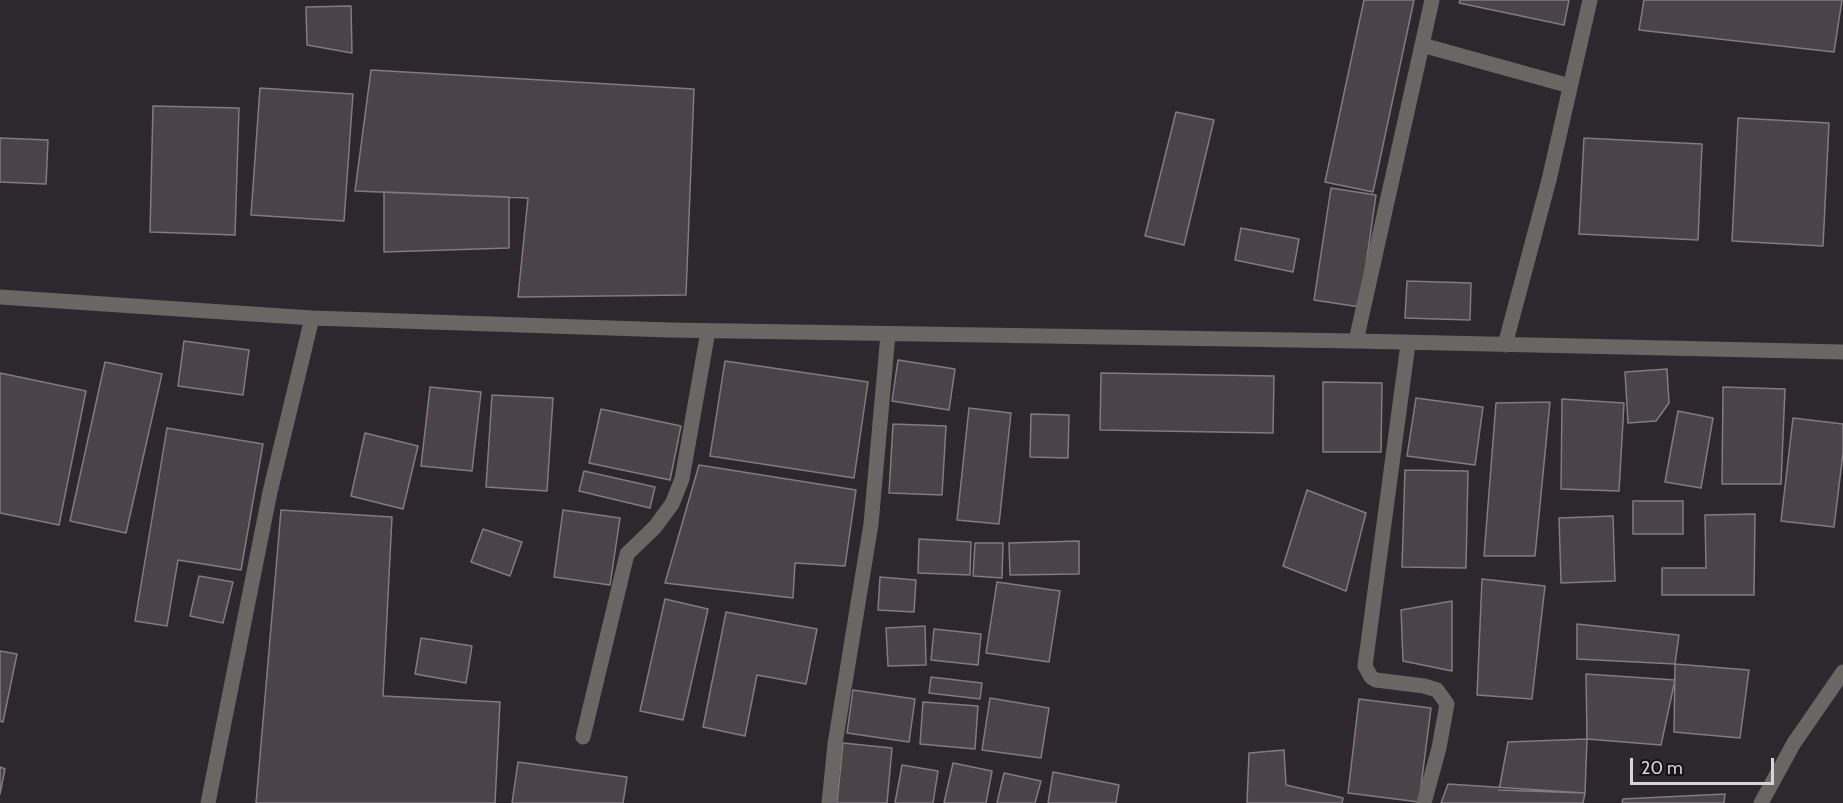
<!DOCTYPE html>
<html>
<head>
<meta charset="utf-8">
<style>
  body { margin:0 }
  #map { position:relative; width:1843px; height:803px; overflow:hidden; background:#2c282e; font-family:Cabin,sans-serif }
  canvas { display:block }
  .scale { position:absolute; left:1630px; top:758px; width:144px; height:27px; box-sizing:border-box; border:3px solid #d7d4d8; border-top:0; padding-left:8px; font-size:18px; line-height:21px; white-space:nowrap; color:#d7d4d8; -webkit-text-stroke:4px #131215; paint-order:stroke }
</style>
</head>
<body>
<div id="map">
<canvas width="1843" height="803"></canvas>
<div class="scale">20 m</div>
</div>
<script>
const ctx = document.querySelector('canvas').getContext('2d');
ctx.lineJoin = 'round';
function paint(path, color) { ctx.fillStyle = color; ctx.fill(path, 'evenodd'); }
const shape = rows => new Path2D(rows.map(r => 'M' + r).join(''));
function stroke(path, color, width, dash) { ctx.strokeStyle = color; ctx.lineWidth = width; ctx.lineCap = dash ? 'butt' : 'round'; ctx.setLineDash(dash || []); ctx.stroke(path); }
const building = shape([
  [1364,0,1414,0,1373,192,1325,182,1364,0],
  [1460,0,1569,0,1564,25,1459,3,1460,0],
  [1644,0,1842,0,1834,52,1639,30,1644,0],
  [351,6,352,53,307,45,306,7,351,6],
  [371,70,694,89,686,295,518,297,528,198,355,191,371,70],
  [260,88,353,94,344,221,251,215,260,88],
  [153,106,239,108,235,235,150,232,153,106],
  [1176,112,1214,120,1184,245,1145,236,1176,112],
  [1738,118,1829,123,1823,246,1732,241,1738,118],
  [0,138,48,140,46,184,0,182,0,138],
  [1584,138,1702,144,1698,240,1579,234,1584,138],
  [1331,188,1376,195,1360,307,1314,300,1331,188],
  [384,192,509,197,509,248,384,252,384,192],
  [1241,228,1299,239,1293,272,1235,260,1241,228],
  [1407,281,1471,283,1470,320,1405,318,1407,281],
  [184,341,249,350,243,395,178,386,184,341],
  [898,360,955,369,949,410,892,401,898,360],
  [725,361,868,382,854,478,710,456,725,361],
  [105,362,162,374,126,533,70,521,105,362],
  [1667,369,1669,403,1656,421,1628,423,1625,372,1667,369],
  [0,373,86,391,59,525,0,513,0,373],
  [1101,373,1274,376,1273,433,1100,430,1101,373],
  [1323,382,1382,383,1381,452,1323,452,1323,382],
  [430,387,481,392,472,471,421,466,430,387],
  [1723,387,1785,389,1781,484,1722,484,1723,387],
  [492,395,553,398,547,491,486,487,492,395],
  [1416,398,1483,407,1475,465,1407,456,1416,398],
  [1562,399,1624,403,1619,491,1561,489,1562,399],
  [1550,402,1535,556,1484,556,1496,403,1550,402],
  [969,408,1011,413,999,524,957,520,969,408],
  [601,409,681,426,670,480,589,463,601,409],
  [1678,411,1713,418,1701,488,1665,482,1678,411],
  [1031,414,1069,415,1068,458,1030,457,1031,414],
  [1793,418,1843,424,1843,453,1834,527,1781,521,1793,418],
  [893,424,946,426,942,495,889,493,893,424],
  [167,428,263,444,241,570,178,560,167,626,135,621,167,428],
  [365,433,418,446,403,509,351,496,365,433],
  [699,465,856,490,845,566,795,563,793,598,665,583,699,465],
  [1405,470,1468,471,1466,568,1402,567,1405,470],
  [584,471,655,487,650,508,579,491,584,471],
  [1307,490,1366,513,1346,591,1283,566,1307,490],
  [1633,501,1683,501,1683,534,1633,534,1633,501],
  [281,510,392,517,383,696,500,702,495,803,256,803,281,510],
  [563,510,620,518,610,585,554,577,563,510],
  [1755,514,1754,595,1662,595,1662,568,1706,568,1705,515,1755,514],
  [1613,516,1615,581,1561,583,1559,518,1613,516],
  [483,529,522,542,510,576,471,562,483,529],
  [919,539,971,542,970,575,918,573,919,539],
  [1079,541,1079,574,1010,575,1009,543,1079,541],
  [975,543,1003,543,1002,578,973,576,975,543],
  [199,576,233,582,223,623,190,616,199,576],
  [880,577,916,580,914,612,878,610,880,577],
  [1482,579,1545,586,1532,699,1477,695,1482,579],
  [997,582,1060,591,1049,662,986,653,997,582],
  [665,599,708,609,683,720,640,711,665,599],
  [1452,601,1452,671,1403,661,1401,610,1452,601],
  [726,612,817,629,806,684,757,675,745,736,703,727,726,612],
  [1577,624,1679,635,1675,664,1577,659,1577,624],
  [925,626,926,665,888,666,886,628,925,626],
  [934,629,981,634,978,665,931,660,934,629],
  [421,638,472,646,466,683,415,674,421,638],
  [0,651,17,654,3,722,0,721,0,651],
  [1675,664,1749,670,1740,738,1674,732,1675,664],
  [1586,674,1675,680,1661,745,1587,739,1586,674],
  [931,677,982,683,980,699,929,693,931,677],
  [853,690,915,699,909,742,847,733,853,690],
  [990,698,1049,708,1041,758,982,750,990,698],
  [1359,699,1431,708,1419,802,1348,793,1359,699],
  [923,702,978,706,975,749,920,744,923,702],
  [1587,739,1585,793,1499,790,1508,742,1587,739],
  [843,743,892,748,887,803,837,803,843,743],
  [1284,750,1286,785,1343,798,1342,803,1247,803,1249,753,1284,750],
  [518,762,627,777,623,803,512,803,518,762],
  [953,763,992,771,986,803,944,803,953,763],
  [902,765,938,771,933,803,895,803,902,765],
  [0,767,5,769,0,794,0,767],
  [1053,772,1119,785,1116,803,1048,803,1053,772],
  [1004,773,1041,781,1035,803,997,803,1004,773],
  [1448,784,1585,793,1583,803,1441,803,1448,784],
  [1725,794,1724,803,1622,803,1623,799,1725,794]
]);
paint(building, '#4a4348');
stroke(building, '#837b81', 1.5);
stroke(shape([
  [1422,45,1570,86],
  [0,297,312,318,670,330,1356,341,1843,352],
  [1356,341,1432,0],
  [1408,344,1365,666,1371,677,1376,680,1424,686,1437,690,1447,704,1439,748,1424,803],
  [1505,345,1549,180,1590,0],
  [583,737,627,554,655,527,672,504,682,479,708,331],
  [208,803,270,492,312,318],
  [829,803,835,744,871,524,888,334],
  [1761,803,1794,743,1843,672]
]), '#6a6664', 15);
</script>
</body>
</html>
